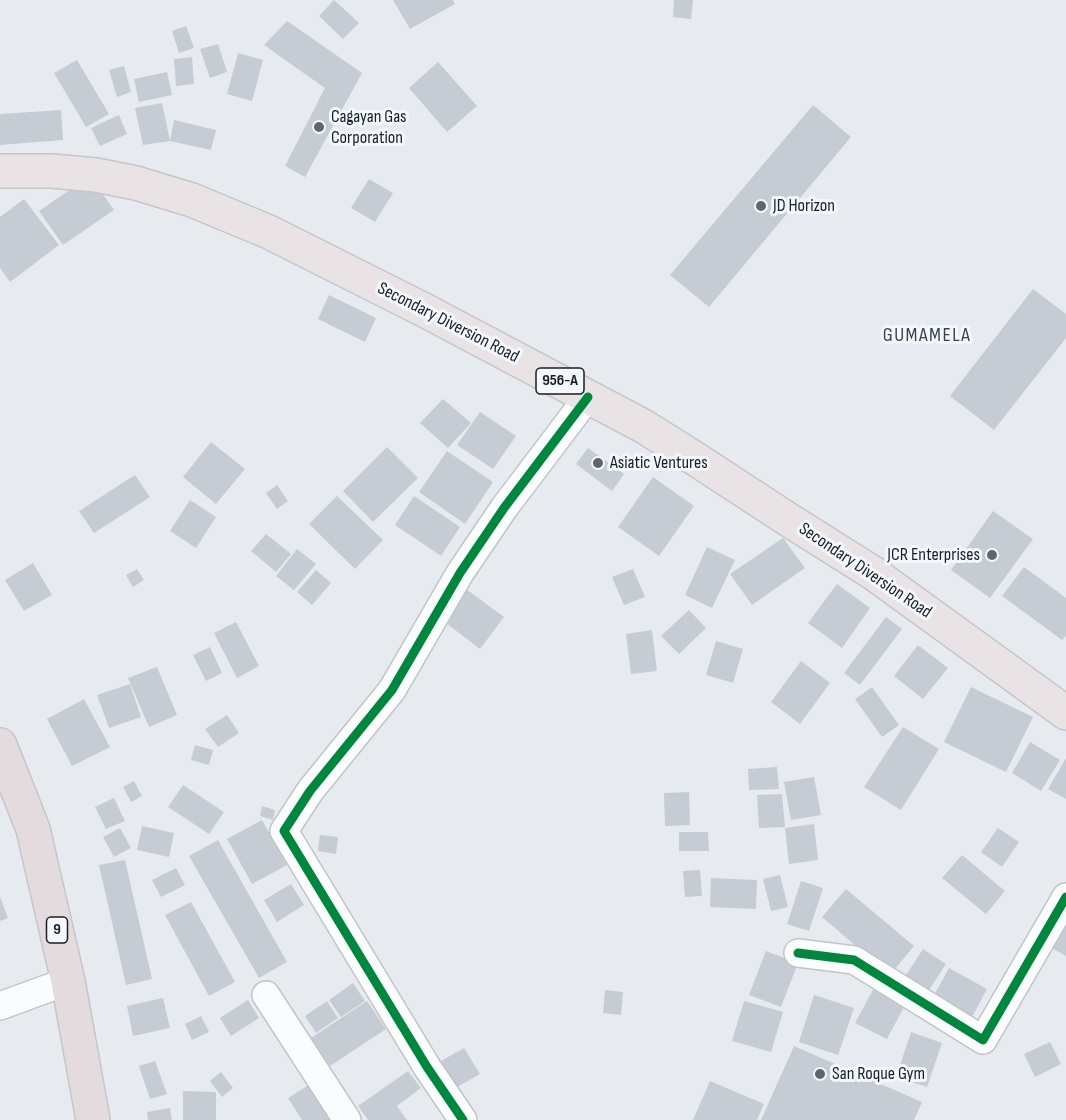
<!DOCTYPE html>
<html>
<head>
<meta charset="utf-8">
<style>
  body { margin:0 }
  canvas { display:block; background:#e7ebf0 }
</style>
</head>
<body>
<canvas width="1066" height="1120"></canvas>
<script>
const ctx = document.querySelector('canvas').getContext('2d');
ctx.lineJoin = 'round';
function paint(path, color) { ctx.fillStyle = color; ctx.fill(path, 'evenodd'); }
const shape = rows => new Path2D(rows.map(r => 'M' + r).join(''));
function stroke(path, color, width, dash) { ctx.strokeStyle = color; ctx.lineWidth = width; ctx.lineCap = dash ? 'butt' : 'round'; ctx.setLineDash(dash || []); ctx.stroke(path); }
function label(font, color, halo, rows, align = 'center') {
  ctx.font = font + ' "Sofia Sans Condensed",sans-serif'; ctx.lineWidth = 6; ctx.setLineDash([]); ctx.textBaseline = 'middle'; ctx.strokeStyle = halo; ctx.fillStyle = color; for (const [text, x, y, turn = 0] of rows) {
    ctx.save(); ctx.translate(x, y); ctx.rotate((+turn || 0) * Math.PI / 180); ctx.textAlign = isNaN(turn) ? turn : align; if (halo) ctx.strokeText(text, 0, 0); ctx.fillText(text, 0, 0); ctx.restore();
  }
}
paint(shape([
  [334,0,359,23,343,39,319,16],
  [393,0,453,0,455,4,410,29],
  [674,0,693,0,691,19,673,17],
  [287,21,362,73,305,177,285,166,325,88,264,45],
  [186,26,194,48,179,53,172,31],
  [218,44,227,72,210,78,200,49],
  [238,53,263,60,252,101,227,94],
  [192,57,194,84,176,86,174,59],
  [77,60,109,114,86,127,54,73],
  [438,62,477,106,447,132,409,88],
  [124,66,131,92,117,97,109,70],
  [167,72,172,95,139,102,134,79],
  [162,103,170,141,143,145,135,108],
  [813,105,851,137,709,307,670,275],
  [61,110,63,140,0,145,0,114],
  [119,115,127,134,100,146,91,128],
  [174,120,216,130,211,150,170,141],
  [90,176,114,210,63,245,39,211],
  [369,179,393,193,375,222,351,208],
  [24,199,59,245,10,282,0,268,0,217],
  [1033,289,1066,314,1066,338,994,430,950,396],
  [329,295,376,318,365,342,318,319],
  [443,399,471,423,448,448,420,423],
  [480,412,516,436,493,469,457,445],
  [211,442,245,469,216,504,183,477],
  [387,447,418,478,373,522,343,491],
  [588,448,624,474,612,491,576,464],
  [447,451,493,482,465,524,419,492],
  [135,475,150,497,94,533,79,511],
  [653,477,694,506,659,556,618,527],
  [277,485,288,501,277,509,266,493],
  [337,496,383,540,355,569,309,524],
  [414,496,460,527,441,556,395,525],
  [190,500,216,517,196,548,170,531],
  [993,511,1033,539,990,598,951,570],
  [266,534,291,554,276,572,251,551],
  [783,538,805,568,752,605,730,574],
  [707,547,735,560,712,608,685,595],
  [297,549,316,564,294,590,276,576],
  [33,563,52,595,24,611,5,580],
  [1024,567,1066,598,1066,636,1062,640,1002,596],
  [137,569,144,580,133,587,126,575],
  [633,569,645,597,624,605,612,577],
  [316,570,331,583,312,605,297,592],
  [837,584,870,608,842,648,808,623],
  [462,586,504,617,480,649,438,617],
  [689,610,706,628,679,654,661,636],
  [886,617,902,629,860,685,844,673],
  [236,622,259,666,237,678,214,633],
  [652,630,657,671,631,674,626,634],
  [716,641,743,649,733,683,706,675],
  [918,645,948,668,923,699,894,676],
  [210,647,222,673,206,681,193,655],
  [801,661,830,683,800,724,771,702],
  [157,667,177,715,149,727,128,678],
  [130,684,141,717,109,728,97,695],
  [872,687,899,725,882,737,855,699],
  [971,687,1033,717,1006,772,944,742],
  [84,699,110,747,72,766,47,719],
  [227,715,239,733,218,747,205,729],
  [903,727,939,749,901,810,864,787],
  [1030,742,1060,760,1041,791,1012,773],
  [195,745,213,750,209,765,191,760],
  [1066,758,1066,799,1048,789],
  [777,767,779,789,749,790,748,769],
  [814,777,821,815,791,820,784,782],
  [134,781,142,796,131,802,123,787],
  [183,785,224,812,209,834,168,807],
  [689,792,690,825,665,826,664,793],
  [782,794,785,827,759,828,757,795],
  [114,798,125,821,106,829,95,807],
  [262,806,275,810,273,820,260,816],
  [262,820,287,865,252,884,227,839],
  [814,824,818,860,789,864,785,828],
  [142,826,174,833,169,857,137,850],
  [120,828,131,848,114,857,103,837],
  [998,828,1019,842,1002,867,981,852],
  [679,832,708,832,709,851,679,851],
  [320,835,338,837,336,854,318,851],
  [218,840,287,962,259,978,189,856],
  [962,855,1005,891,986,914,942,878],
  [125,860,152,979,126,985,99,865],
  [176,868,185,885,161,897,152,880],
  [700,870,702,896,685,897,683,871],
  [780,875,788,907,771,911,763,879],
  [711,878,757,880,756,909,710,907],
  [801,881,823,888,809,931,787,924],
  [291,884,304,905,277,922,264,900],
  [846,889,914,946,890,975,822,917],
  [0,897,8,918,0,921],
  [191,902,235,982,209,996,165,915],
  [1066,916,1066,956,1048,946],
  [923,949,946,964,927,993,904,978],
  [766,951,798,963,781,1007,749,995],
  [949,968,987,989,970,1021,931,1001],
  [353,983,365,1001,341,1017,329,1000],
  [874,988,905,1005,887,1039,855,1023],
  [605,990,623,992,621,1015,603,1013],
  [814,995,854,1008,838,1055,799,1042],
  [163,998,170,1028,133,1036,127,1006],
  [248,1000,259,1018,231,1036,220,1018],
  [327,1001,338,1018,316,1033,305,1016],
  [367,1001,386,1029,330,1066,311,1038],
  [744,1001,783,1012,771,1052,732,1041],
  [201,1016,209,1032,192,1040,185,1024],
  [911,1032,942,1043,927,1087,896,1077],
  [1050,1042,1061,1064,1035,1077,1024,1054],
  [794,1046,922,1102,914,1120,761,1120],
  [464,1048,480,1074,450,1091,434,1065],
  [155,1061,167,1094,150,1099,139,1066],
  [408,1071,421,1088,397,1106,407,1120,368,1120,358,1106],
  [221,1072,233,1088,222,1097,210,1081],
  [710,1081,764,1104,757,1120,693,1120],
  [312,1083,337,1120,302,1120,288,1098],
  [183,1091,216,1092,216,1120,183,1120],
  [170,1108,172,1120,148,1120,147,1112]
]), '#c5ccd3');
const minor = shape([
  [798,953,854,960,983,1040,1066,897],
  [266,995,347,1120],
  [0,1006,68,981],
  [463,1120,427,1067,284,831,310,791,392,690,460,573,504,508,588,397]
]);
const primary = shape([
  [0,171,52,171,96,175,136,183,192,200,269,232,426,311,643,426,694,458,789,520,873,573,1066,713]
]);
const trunk = shape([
  [0,745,33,829,68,981,93,1120]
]);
stroke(minor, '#c2c4c8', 30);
stroke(primary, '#c4c6c9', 36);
stroke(trunk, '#c4c6c9', 36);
stroke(minor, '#fbfcfd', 27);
stroke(primary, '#eae3e6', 33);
stroke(trunk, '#e4dbde', 33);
stroke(shape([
  [798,953,854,960,983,1040,1066,897],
  [463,1120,427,1067,284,831,310,791,392,690,460,573,504,508,588,397]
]), '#00873e', 9);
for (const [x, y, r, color] of [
  [319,127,6,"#62666a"],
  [761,206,6,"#62666a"],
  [598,463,6,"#62666a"],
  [992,555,6,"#62666a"],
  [820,1074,6,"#62666a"]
]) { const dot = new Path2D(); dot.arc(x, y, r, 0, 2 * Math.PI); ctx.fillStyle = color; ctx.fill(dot); stroke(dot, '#f3f8fe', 2); }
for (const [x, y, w] of [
  [560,381,48],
  [57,930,21]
]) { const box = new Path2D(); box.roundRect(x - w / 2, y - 13, w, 26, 4.5); ctx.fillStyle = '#f3f8fe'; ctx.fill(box); stroke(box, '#1b1e22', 1.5); }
label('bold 16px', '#1b1e22', null, [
  ["956-A",560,381],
  ["9",57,930]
]);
label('18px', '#1b1e22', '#f3f8fe', [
  ["Cagayan Gas",331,117],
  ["Corporation",331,138],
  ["JD Horizon",773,206],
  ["Asiatic Ventures",610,463],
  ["JCR Enterprises",980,555,"right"],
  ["San Roque Gym",832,1074]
], 'left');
label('18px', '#1b1e22', '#f3f8fe', [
  ["Secondary Diversion Road",448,323,27],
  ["Secondary Diversion Road",865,571,34]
]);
ctx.letterSpacing = '1.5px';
label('20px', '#3b4249', '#f3f8fe', [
  ["GUMAMELA",927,336]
]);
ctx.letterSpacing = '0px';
</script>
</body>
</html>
